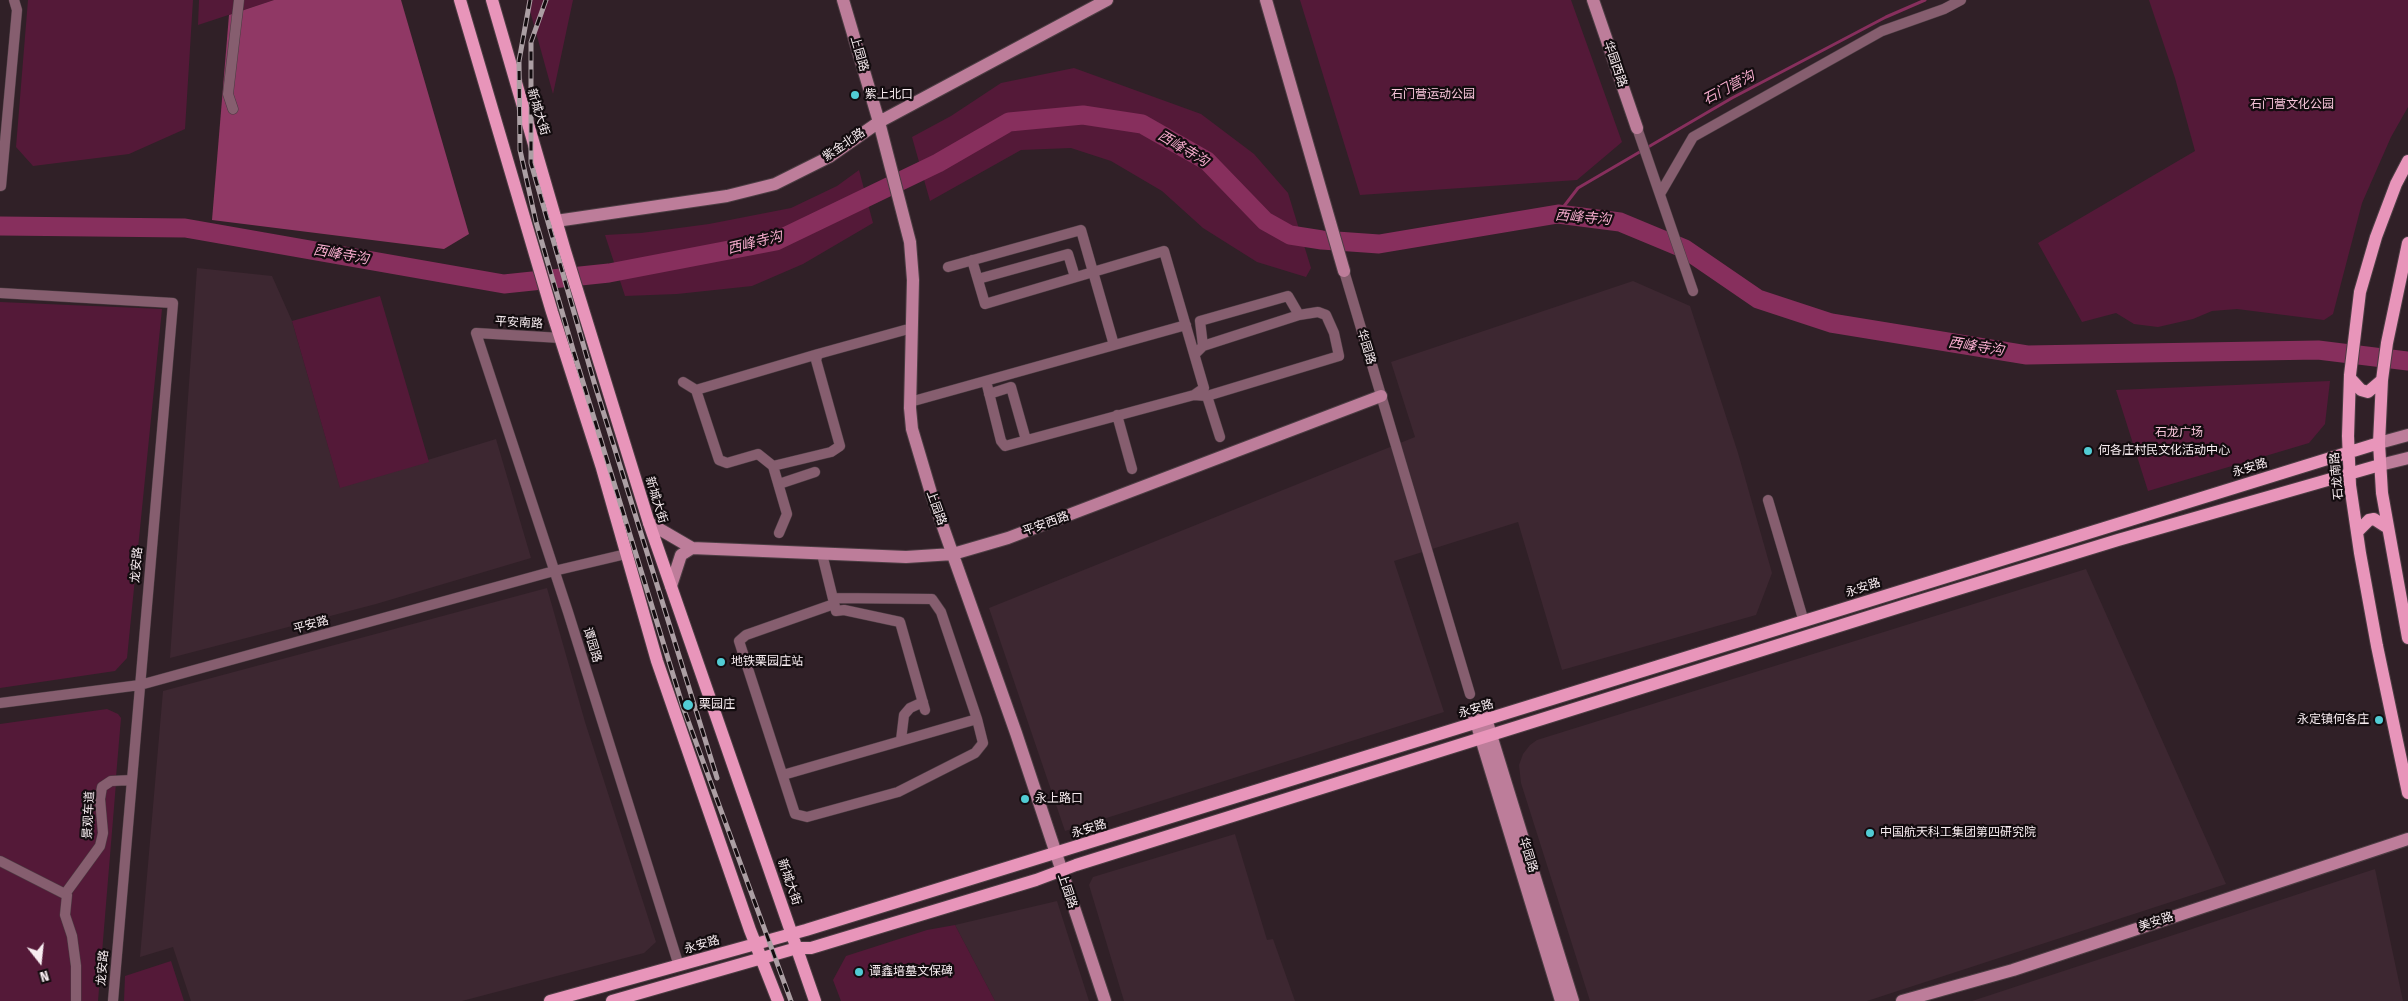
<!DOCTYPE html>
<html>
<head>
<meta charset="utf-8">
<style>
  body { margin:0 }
  #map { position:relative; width:2408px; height:1001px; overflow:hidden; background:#302027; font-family:"Fira Sans Condensed",sans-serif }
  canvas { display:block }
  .north { position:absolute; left:15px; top:936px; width:50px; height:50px; -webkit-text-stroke:4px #130c0f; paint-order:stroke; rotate:164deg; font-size:14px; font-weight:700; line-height:20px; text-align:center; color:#f8edf1 }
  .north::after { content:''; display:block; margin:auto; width:18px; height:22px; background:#f8edf1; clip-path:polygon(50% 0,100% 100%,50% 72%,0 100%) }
</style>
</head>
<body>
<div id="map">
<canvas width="2408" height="1001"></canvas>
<div class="north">N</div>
</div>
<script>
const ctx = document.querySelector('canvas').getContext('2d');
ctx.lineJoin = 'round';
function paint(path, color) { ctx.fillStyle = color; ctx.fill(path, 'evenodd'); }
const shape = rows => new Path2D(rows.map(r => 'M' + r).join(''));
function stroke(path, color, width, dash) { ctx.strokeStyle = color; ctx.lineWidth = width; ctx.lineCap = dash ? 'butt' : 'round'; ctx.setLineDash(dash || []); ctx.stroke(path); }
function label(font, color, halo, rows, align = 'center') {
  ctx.font = font + ' "Fira Sans Condensed","Noto Sans SC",sans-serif'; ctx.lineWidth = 4.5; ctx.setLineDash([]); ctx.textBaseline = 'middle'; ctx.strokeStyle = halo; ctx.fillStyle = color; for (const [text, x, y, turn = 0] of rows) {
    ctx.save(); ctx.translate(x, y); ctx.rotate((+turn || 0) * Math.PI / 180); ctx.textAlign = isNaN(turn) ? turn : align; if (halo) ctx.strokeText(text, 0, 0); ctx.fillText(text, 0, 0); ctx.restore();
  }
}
paint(shape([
  [197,268,272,276,292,321,340,487,496,439,531,558,376,604,170,658],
  [1633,281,1690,306,1738,453,1772,573,1756,615,1562,670,1518,522,1394,561,1444,712,1065,831,989,608,1415,437,1391,362],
  [2086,569,2226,884,1867,1001,1590,1001,1521,783,1519,765,1523,754,1530,745,1537,740],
  [547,588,585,722,656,942,644,953,462,1001,191,1001,173,947,140,957,163,691],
  [1235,834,1267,940,1273,939,1295,1001,1124,1001,1089,885,1093,877],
  [2375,869,2403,1001,1972,1001],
  [1057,901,1089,1001,995,1001,955,925]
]), '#3d2731');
paint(shape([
  [28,0,193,0,185,129,129,154,33,166,16,147],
  [199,0,274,0,198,25],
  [527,0,573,0,553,94],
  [1300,0,1571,0,1622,142,1577,180,1360,195],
  [2149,0,2408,0,2408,107,2391,137,2362,203,2333,314,2324,320,2237,309,2212,311,2193,319,2158,327,2134,324,2116,313,2082,322,2038,243,2195,151,2175,78],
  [1074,68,1201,114,1254,154,1288,193,1311,268,1306,277,1257,262,1203,228,1162,191,1111,161,1071,148,1021,150,930,201,912,137,951,116,1001,83],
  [859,170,873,223,803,264,752,286,677,294,625,296,605,235,641,233,709,224,791,208,837,186],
  [380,296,429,462,340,488,292,321],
  [0,302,162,309,127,658,115,671,0,688],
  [2330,381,2325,424,2309,443,2148,491,2116,390],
  [107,709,118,714,121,718,116,777,106,780,101,836,68,885,61,888,18,864,0,857,0,724],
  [116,783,98,1001,78,1001,68,921,68,900,101,846,103,792],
  [0,865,65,897,74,1001,0,1001],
  [955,925,995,1001,841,1001,833,980,846,956,927,930],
  [171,961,184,1001,124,1001,125,976]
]), '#541938');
paint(shape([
  [274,0,401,0,469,234,444,249,212,220,229,15]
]), '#903865');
stroke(shape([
  [1558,214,1578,188,1732,98,1886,17,1925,0]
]), '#872f5d', 3);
stroke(shape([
  [0,226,185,228,504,284,609,273,776,241,938,163,1009,122,1083,115,1142,124,1207,161,1265,221,1290,235,1322,240,1379,244,1558,214,1620,222,1685,249,1758,299,1831,323,2027,355,2318,350,2408,361]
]), '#872f5d', 19);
const street = shape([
  [233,109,228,94,239,0],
  [1637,128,1693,291],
  [1,186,17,10,14,0],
  [1660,194,1693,137,1882,31,1944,9,1961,0],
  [972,260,985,304,1164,251,1204,388,1194,395,1005,446,1001,441,986,381],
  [948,267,1081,230,1114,345],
  [1344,271,1470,694],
  [978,279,1068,254,1075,277],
  [0,293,173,303,113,1001],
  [561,338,476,333,568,612,679,966],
  [1195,354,1203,346,1200,321,1288,296,1299,315,1203,346],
  [683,382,696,390],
  [989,394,1011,387,1026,440],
  [1194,395,1207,396,1339,356,1334,333,1326,315,1318,312,1299,315],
  [1207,396,1220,437],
  [910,402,1186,325],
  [1117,415,1132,469],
  [773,466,758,454,727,463,719,460,696,390,818,354],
  [779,484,815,472],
  [1768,500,1804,622],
  [779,533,787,514,773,466,831,452,840,446,816,360,818,354,912,328],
  [822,554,836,611,844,610,900,622,925,710],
  [834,604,746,635,739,641,795,814,807,817,898,792,975,753,983,743,977,719],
  [0,703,140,685,554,571,626,554],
  [901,740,904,715,910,708,923,702],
  [783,775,977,719,941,612,932,599,833,598],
  [0,861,67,895,65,915,72,936,76,966,76,1001],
  [65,894,100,846,103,833,100,799,102,787,111,781,132,780]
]);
const secondary = shape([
  [843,0,879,122,910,242,913,280,910,408,912,429,931,493,1016,733,1105,1001],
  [1266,0,1344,271],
  [1593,0,1637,128],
  [556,221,727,196,775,184,829,157,879,122,1107,0],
  [2379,443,2408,435],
  [2380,465,2408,458],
  [649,523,692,548,681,555,671,586],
  [692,548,906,557,953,554,1008,538,1381,396],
  [1483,709,1573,1001],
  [1473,712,1561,1001],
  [1902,1001,2013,970,2408,839]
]);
const primary = shape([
  [460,0,552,312,602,468,657,661,750,930,778,1001],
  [492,0,565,251,649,523,815,1001],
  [2408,161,2396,184,2376,237,2360,292,2350,375,2348,436,2350,485,2360,553,2377,646,2408,793],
  [2408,243,2387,343,2382,380,2379,443,2382,493,2408,638],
  [2350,378,2361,390,2368,392,2382,380],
  [2357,532,2369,520,2374,519,2388,528],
  [550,1001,806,930,2379,443],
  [612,1001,797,948,811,948,1036,880,1076,865,1906,605,2118,540,2380,465]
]);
stroke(street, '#4c3d43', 11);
stroke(secondary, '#4c3d43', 14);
stroke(primary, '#4c3d43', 14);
stroke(street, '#865e6f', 10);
stroke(secondary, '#bd7d9a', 12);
stroke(primary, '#e895ba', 12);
const rail = shape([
  [530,0,519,61,520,150,536,222,574,353,683,707,791,1001],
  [546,0,531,42,531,163,594,382,717,778]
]);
stroke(rail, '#ac9fa4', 5);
stroke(rail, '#130c0f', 3, [9]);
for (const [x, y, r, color] of [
  [855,95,5,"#51ccd4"],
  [2088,451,5,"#51ccd4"],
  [721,662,5,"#51ccd4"],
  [688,705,6,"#51ccd4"],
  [2379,720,5,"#51ccd4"],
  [1025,799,5,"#51ccd4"],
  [1870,833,5,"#51ccd4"],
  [859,972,5,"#51ccd4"]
]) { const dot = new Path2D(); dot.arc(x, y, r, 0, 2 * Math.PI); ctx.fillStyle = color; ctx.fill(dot); stroke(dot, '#130c0f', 2); }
label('12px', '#f8edf1', '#130c0f', [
  ["上园路",859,54,74],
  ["华园西路",1615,64,71],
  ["新城大街",538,112,73],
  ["紫金北路",844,145,-34],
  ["平安南路",519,323,3],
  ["华园路",1366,347,73],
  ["永安路",2250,468,-17],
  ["石龙南路",2337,476,-95],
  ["新城大街",656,500,73],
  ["上园路",936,508,70],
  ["平安西路",1046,524,-20],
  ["龙安路",137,565,-85],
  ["永安路",1863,588,-18],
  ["平安路",311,625,-15],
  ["谭园路",592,645,73],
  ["永安路",1476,709,-17],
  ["景观车道",89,815,-87],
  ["永安路",1089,829,-17],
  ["华园路",1528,855,73],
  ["新城大街",789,882,71],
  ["上园路",1067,891,71],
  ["美安路",2156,922,-18],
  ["永安路",702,945,-16],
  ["龙安路",103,968,-85]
]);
label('12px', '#f8edf1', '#130c0f', [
  ["紫上北口",865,95],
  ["何各庄村民文化活动中心",2098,451],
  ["地铁栗园庄站",731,662],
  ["栗园庄",699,705],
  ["永定镇何各庄",2369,720,"right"],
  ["永上路口",1035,799],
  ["中国航天科工集团第四研究院",1880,833],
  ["谭鑫培墓文保碑",869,972]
], 'left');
label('12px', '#f8c5da', '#130c0f', [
  ["石门营运动公园",1433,95],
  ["石门营文化公园",2292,105],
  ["石龙广场",2179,433]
]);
label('italic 14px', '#f5abcc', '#130c0f', [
  ["石门营沟",1729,88,-28],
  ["西峰寺沟",1183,149,31],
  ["西峰寺沟",1583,218,5],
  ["西峰寺沟",755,243,-14],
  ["西峰寺沟",341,255,10],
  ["西峰寺沟",1976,347,9]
]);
</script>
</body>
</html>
